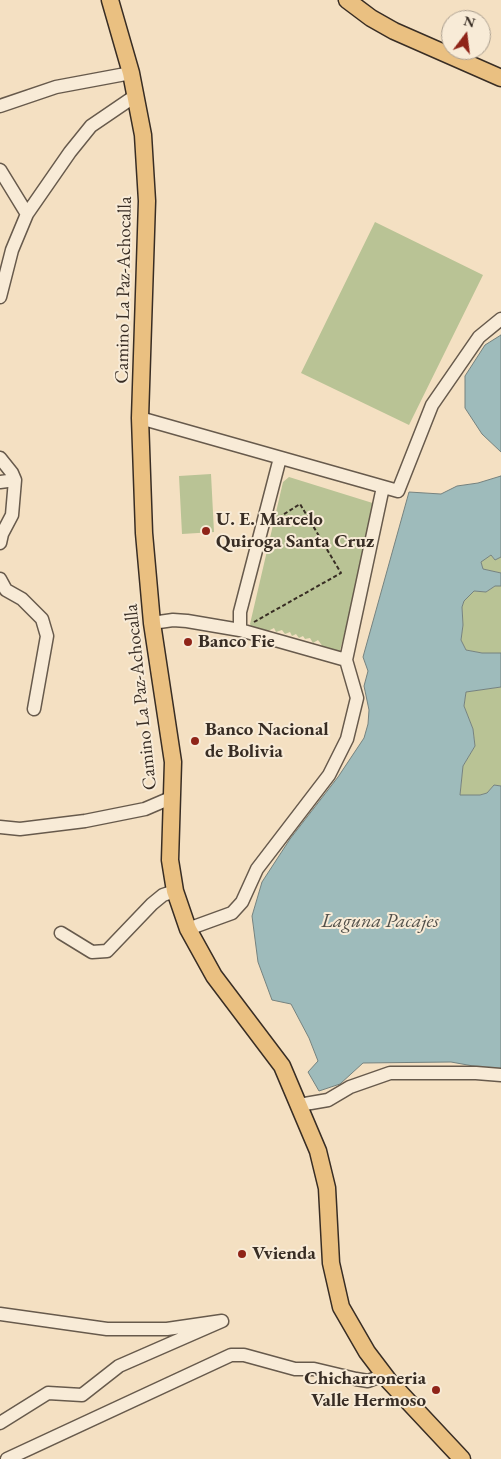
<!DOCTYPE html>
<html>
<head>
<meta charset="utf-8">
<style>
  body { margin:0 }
  #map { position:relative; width:501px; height:1459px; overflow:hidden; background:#f4e0c2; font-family:"EB Garamond",serif }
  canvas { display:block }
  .north { position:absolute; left:441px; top:10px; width:50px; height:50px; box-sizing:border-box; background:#f8ebd7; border:1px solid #ab9f8f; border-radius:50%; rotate:15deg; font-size:14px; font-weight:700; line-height:20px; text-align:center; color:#382d24 }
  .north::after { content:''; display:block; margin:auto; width:18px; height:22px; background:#8f2418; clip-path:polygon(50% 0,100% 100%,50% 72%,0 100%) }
</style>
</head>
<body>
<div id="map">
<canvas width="501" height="1459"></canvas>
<div class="north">N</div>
</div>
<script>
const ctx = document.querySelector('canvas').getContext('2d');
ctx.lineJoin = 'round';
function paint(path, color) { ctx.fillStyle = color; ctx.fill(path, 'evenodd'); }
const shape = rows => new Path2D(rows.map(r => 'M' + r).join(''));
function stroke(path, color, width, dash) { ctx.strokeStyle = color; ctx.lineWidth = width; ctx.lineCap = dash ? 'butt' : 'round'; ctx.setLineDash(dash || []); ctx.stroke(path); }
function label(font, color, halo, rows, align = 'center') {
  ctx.font = font + ' "EB Garamond",serif'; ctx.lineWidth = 4; ctx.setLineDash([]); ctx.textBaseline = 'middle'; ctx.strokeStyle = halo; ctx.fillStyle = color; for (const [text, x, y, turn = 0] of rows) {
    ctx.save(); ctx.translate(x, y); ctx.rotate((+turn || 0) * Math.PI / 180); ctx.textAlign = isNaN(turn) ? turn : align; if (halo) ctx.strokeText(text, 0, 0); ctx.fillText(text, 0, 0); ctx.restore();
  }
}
paint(shape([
  [375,222,483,275,409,425,301,373],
  [211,474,214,532,182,534,179,476],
  [289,477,379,505,339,654,326,651,318,640,313,643,310,638,305,639,303,636,299,638,296,634,292,636,290,632,285,634,282,630,276,632,274,628,264,633,253,630,250,624,283,482],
  [491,555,495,560,501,557,501,573,483,569,481,561],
  [495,586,501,586,501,653,482,653,466,650,461,640,463,625,462,607,464,601,474,591,486,592],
  [501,687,501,786,494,785,487,793,480,795,460,796,463,766,475,746,473,729,464,706,466,692]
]), '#b9c395');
const water = shape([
  [501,335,501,452,482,434,465,408,465,376,485,345,501,335],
  [501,476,501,557,495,560,491,555,481,562,483,569,501,573,501,586,495,586,486,592,474,591,464,601,462,607,463,625,461,640,466,650,482,653,501,653,501,687,466,692,464,706,473,729,475,746,463,766,460,795,480,795,487,793,494,785,501,786,501,1071,451,1062,363,1063,340,1084,319,1091,308,1072,318,1061,309,1038,291,1004,272,1000,258,962,252,916,262,882,290,839,338,777,364,738,368,724,369,710,364,686,368,671,363,657,409,492,441,494,457,486,478,483,501,476]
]);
paint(water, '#9ebbbb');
stroke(water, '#75827f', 1);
const minor = shape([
  [0,106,56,87,131,73],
  [0,170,27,214],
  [0,297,12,250,27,214,70,152,91,126,135,96],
  [140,418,398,491,432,405,479,337,501,319],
  [0,458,12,473,15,480,12,515,2,534,0,543],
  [0,482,15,480],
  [0,579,6,590,22,599,42,619,47,636,34,709],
  [152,623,173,620,187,621,240,630,346,660],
  [240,630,240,612,280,458],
  [0,827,20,829,85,821,145,809,173,797],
  [188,929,232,913,242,902,257,869,329,775,347,739,357,698,346,660,383,487],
  [61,933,92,952,107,951,152,904,163,895,175,891],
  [299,1105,328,1100,350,1087,390,1073,476,1073,501,1075],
  [0,1314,107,1329,167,1329,222,1321,119,1366,82,1395,48,1393,0,1423],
  [7,1459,231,1355,244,1355,295,1369,314,1369,356,1379,368,1381,384,1375]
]);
const major = shape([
  [110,0,131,73,143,135,147,201,140,418,144,533,152,623,173,762,170,860,175,891,188,929,214,976,282,1066,318,1151,327,1188,331,1263,341,1307,367,1352,389,1381,462,1459],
  [347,0,371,18,394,31,501,78]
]);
stroke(minor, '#675a4c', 15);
stroke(major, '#382d24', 19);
stroke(shape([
  [254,622,341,573,300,504,278,518]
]), '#382d24', 2, [4, 2.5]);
stroke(minor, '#f8ebd7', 12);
stroke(major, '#eac081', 16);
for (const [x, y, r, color] of [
  [206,531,5,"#8f2418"],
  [188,642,5,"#8f2418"],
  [195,741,5,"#8f2418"],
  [242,1254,5,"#8f2418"],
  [436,1390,5,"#8f2418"]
]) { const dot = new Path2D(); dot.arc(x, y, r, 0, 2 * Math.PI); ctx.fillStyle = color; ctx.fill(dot); stroke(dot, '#f8ebd7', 2); }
label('19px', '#382d24', '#f8ebd7', [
  ["Camino La Paz-Achocalla",124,290,-89],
  ["Camino La Paz-Achocalla",141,697,-96]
]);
label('bold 19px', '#382d24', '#f8ebd7', [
  ["U. E. Marcelo",216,520],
  ["Quiroga Santa Cruz",216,542],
  ["Banco Fie",198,642],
  ["Banco Nacional",205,730],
  ["de Bolivia",205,752],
  ["Vvienda",252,1254],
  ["Chicharroneria",426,1379,"right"],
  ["Valle Hermoso",426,1401,"right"]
], 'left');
label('italic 20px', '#52504a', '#f8ebd7', [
  ["Laguna Pacajes",380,922]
]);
</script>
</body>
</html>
